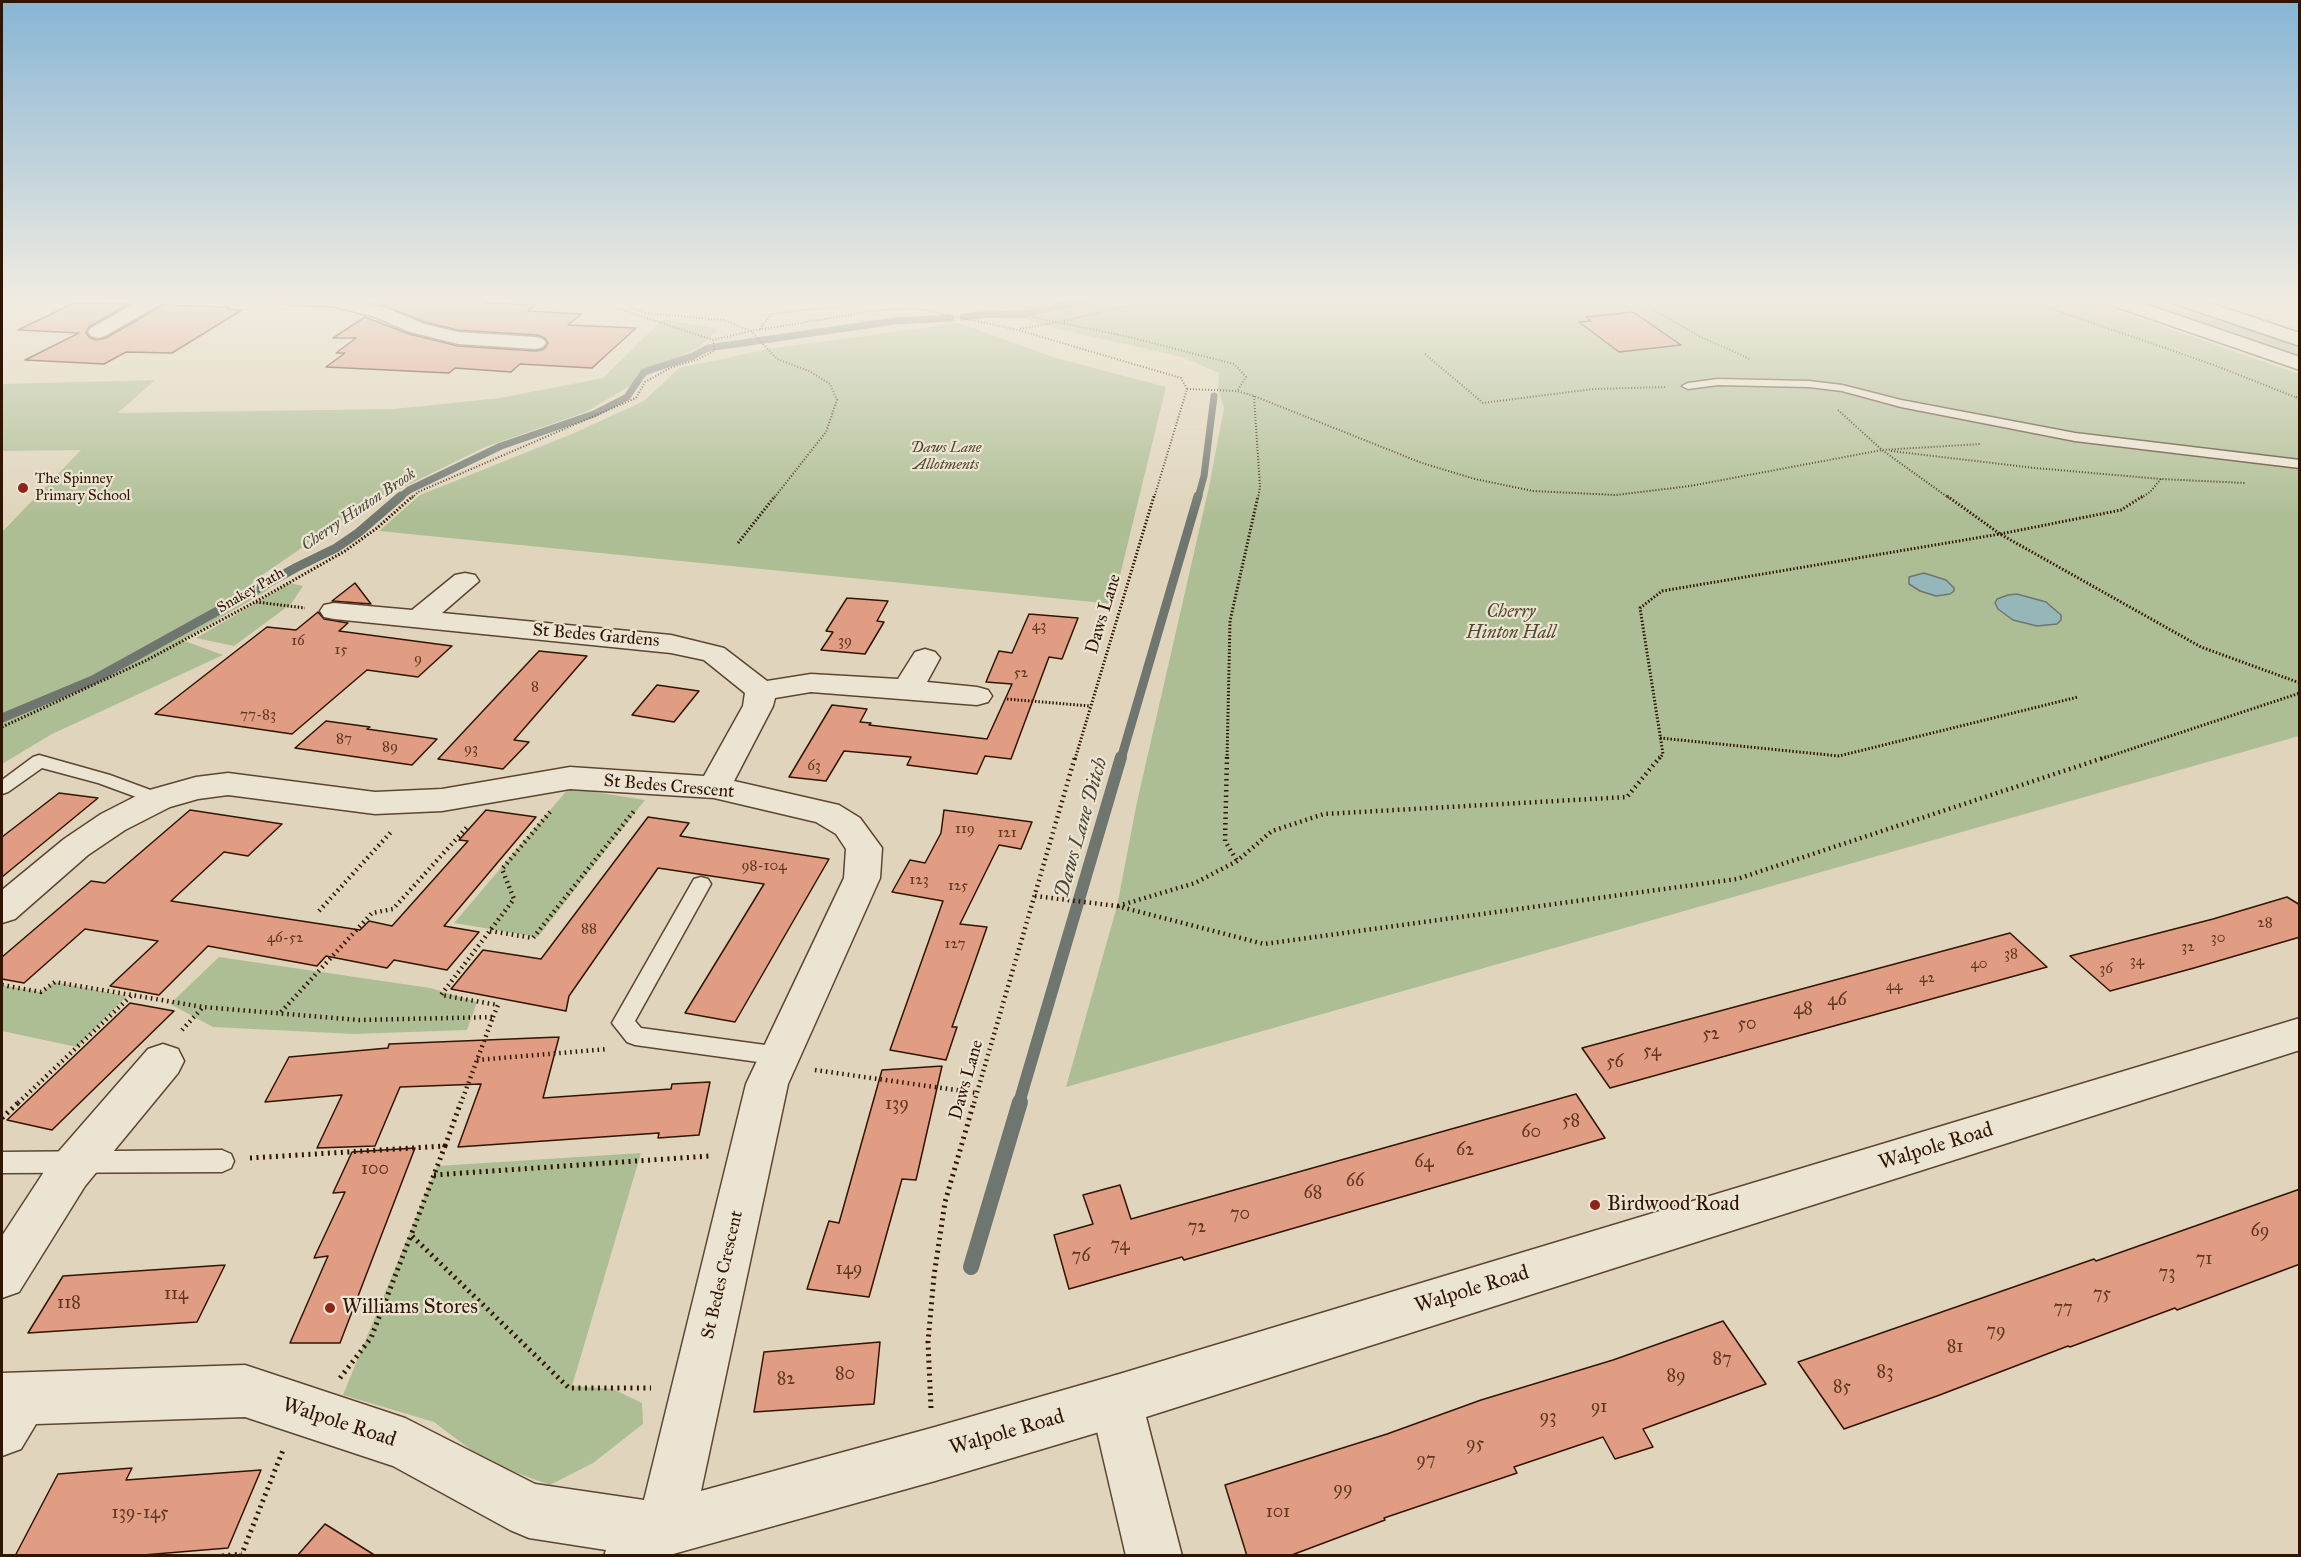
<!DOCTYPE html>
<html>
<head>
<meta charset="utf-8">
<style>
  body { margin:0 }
  #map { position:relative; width:2301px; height:1557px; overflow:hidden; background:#e0d5bc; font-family:"IM FELL Great Primer",serif }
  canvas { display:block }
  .frame { position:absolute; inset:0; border:3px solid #321500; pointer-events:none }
</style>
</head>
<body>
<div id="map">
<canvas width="2301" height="1557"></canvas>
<div class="frame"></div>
</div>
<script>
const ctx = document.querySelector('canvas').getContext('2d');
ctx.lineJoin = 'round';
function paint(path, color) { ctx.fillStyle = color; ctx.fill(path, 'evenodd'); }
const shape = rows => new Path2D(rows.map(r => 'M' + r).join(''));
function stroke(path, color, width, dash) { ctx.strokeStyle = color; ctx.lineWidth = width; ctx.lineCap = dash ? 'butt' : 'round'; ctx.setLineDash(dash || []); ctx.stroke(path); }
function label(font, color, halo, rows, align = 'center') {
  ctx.font = font + ' "IM FELL Great Primer",serif'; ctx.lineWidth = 4.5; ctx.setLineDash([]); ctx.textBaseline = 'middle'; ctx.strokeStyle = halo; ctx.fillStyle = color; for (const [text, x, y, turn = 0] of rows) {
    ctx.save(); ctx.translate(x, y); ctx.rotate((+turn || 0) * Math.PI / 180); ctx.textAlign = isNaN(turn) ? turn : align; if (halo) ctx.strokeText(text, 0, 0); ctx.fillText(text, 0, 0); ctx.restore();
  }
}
paint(shape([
  [913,299,2084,299,2299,374,2299,736,1066,1087,1117,906,1137,802,1209,487,1224,408,1218,389,1219,373,1182,357,1041,325,995,307],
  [2121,299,2167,299,2299,344,2299,360],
  [663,319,719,329,698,348,680,356,586,412,485,447,357,510,252,582,270,589,182,640,223,655,52,734,2,764,2,532,81,450,2,451,2,384,155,380,118,413,394,409,500,398,603,378],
  [959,323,1056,358,1166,387,1113,604,379,531,420,495,572,434,644,401,679,368,768,349],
  [290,583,303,586,291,604,234,646,196,638],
  [569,788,645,800,538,937,454,923],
  [219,957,430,988,477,1002,467,1030,354,1034,213,1027,170,1004],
  [54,982,127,996,77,1047,2,1031,2,985,41,992],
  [641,1153,572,1386,613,1389,642,1403,643,1424,593,1463,550,1485,487,1462,434,1422,343,1395,437,1166]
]), '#aebe94');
const water = shape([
  [1924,573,1946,580,1954,588,1954,591,1950,594,1936,596,1920,591,1909,584,1909,577,1924,573],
  [2017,594,2046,602,2061,615,2061,620,2057,624,2037,626,2013,620,1998,609,1995,603,1997,599,2008,595,2017,594]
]);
paint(water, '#96b7b9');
stroke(water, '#6e766f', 1.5);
stroke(shape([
  [963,317,988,314,1019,315,1091,299],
  [399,498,409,490,501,446,594,414,627,397,644,372,693,356,708,348,895,321,951,318],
  [1198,498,1204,476,1214,396]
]), '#6e766f', 7);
stroke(shape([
  [2,718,93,680,297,567,336,548,358,533,401,496],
  [1121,759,1198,496]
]), '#6e766f', 9);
stroke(shape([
  [1019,1103,1121,757]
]), '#6e766f', 12);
stroke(shape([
  [971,1267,1020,1102]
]), '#6e766f', 16);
const building = shape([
  [391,299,490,299,484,303,535,305,528,311,581,314,568,325,636,328,592,368,520,364,511,372,455,368,449,373,326,367,345,353,336,353,356,338,333,338,365,317,409,334,458,346,536,351,544,349,548,343,545,338,537,335,458,330,425,322,382,305,391,299],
  [74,303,128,304,89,327,86,333,90,338,97,340,106,338,163,305,230,307,226,309,242,310,172,353,126,352,104,364,25,360,79,333,18,330,74,303],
  [1633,312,1681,345,1619,352,1579,322,1591,321,1586,317,1633,312],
  [355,583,371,604,332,601,355,583],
  [847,598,888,601,877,621,884,622,865,654,821,650,833,632,826,631,847,598],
  [318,612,324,619,348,623,339,631,452,646,418,677,367,670,292,734,155,714,267,627,296,630,318,612],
  [1029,614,1078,618,1062,659,1049,657,1011,759,985,756,977,774,907,765,911,757,844,751,826,781,789,777,832,705,867,709,860,722,871,723,869,725,987,739,1012,684,986,682,999,651,1012,653,1029,614],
  [539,651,587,656,514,740,529,742,503,769,438,759,539,651],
  [657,685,699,691,674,722,632,715,657,685],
  [326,721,370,727,367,729,437,739,412,765,295,748,326,721],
  [59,793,98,798,2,877,2,837,59,793],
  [190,810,282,824,248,856,224,852,171,901,360,930,369,921,392,926,468,841,459,840,486,810,536,817,444,926,479,932,447,970,394,960,387,968,326,956,317,966,208,946,159,995,110,986,158,941,85,929,24,983,2,979,2,957,91,881,105,883,190,810],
  [944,810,1032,822,1021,849,999,845,960,924,987,927,952,1027,957,1027,946,1060,890,1050,943,901,892,892,910,860,925,863,941,833,944,810],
  [648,817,689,823,680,836,829,859,735,1022,685,1013,764,884,658,868,569,996,566,1011,451,989,483,950,541,959,648,817],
  [2287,897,2300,905,2300,937,2194,968,2110,991,2070,956,2213,919,2287,897],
  [2010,933,2047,967,1610,1088,1582,1048,2010,933],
  [130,1003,174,1011,52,1130,7,1120,130,1003],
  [559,1037,543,1098,671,1089,672,1084,710,1082,699,1135,658,1138,659,1133,458,1147,481,1084,400,1087,375,1146,317,1148,342,1095,265,1102,289,1057,388,1048,389,1044,559,1037],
  [942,1066,916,1180,902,1179,869,1297,807,1289,829,1221,839,1223,882,1070,942,1066],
  [1576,1094,1605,1138,1184,1260,1182,1257,1069,1289,1054,1235,1093,1224,1083,1195,1120,1185,1131,1219,1576,1094],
  [415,1148,340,1343,290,1343,328,1256,314,1258,345,1192,333,1193,352,1152,415,1148],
  [2300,1189,2300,1264,2177,1310,2175,1308,2070,1347,2068,1346,1937,1396,1844,1429,1798,1362,2094,1259,2096,1261,2300,1189],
  [225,1265,197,1322,28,1333,63,1276,225,1265],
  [1723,1321,1766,1384,1643,1429,1653,1447,1615,1459,1603,1437,1514,1467,1517,1473,1384,1518,1385,1520,1289,1556,1247,1556,1225,1485,1387,1434,1481,1400,1613,1360,1723,1321],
  [880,1342,874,1404,754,1412,764,1352,880,1342],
  [132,1468,126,1480,261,1470,228,1548,131,1556,15,1556,58,1474,132,1468],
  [325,1524,376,1556,297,1556,325,1524]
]);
paint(building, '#e09d84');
stroke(building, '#321500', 1.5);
const service = shape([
  [1718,379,1809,381,1842,385,1901,400,2075,433,2300,460,2300,468,2075,441,1901,407,1842,391,1809,387,1718,385,1688,389,1682,386,1688,383,1718,379],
  [39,755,110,775,164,795,167,799,164,803,158,805,98,783,42,768,8,792,2,794,2,780,33,757,39,755],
  [701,877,708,879,711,884,635,1021,641,1028,780,1047,788,1050,791,1056,788,1062,780,1065,635,1045,627,1042,612,1023,694,879,701,877],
  [222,1150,231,1154,234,1161,231,1168,222,1172,2,1173,2,1152,222,1150]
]);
const minor = shape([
  [142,299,164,299,162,303,105,336,98,338,91,336,88,332,91,328,142,299],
  [283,299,351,299,389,309,424,324,458,332,536,337,543,339,546,343,543,347,536,349,458,344,410,332,375,317,332,306,292,305,285,303,283,299],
  [2171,299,2198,299,2300,333,2300,346,2173,303,2171,299],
  [465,573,475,575,479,581,442,613,671,635,724,648,767,681,811,674,898,679,915,652,925,649,935,652,940,658,927,682,977,687,988,690,992,696,988,702,977,705,811,692,775,698,773,706,734,781,839,805,860,818,882,848,880,878,788,1084,701,1491,935,1427,1116,1375,1134,1383,1142,1401,1134,1419,1116,1427,935,1481,666,1556,604,1556,606,1550,529,1538,510,1530,393,1466,245,1417,36,1424,21,1449,2,1456,2,1373,245,1365,405,1418,535,1484,644,1500,746,1084,844,878,846,849,836,834,816,822,714,798,570,789,442,811,375,814,228,795,198,799,170,807,125,830,88,855,15,919,2,923,2,890,64,839,101,814,146,791,196,777,228,773,375,792,442,789,570,767,704,776,743,706,745,693,704,660,671,653,334,619,324,617,320,611,324,605,334,603,412,610,455,575,465,573],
  [163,1044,178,1049,184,1061,178,1073,85,1186,19,1292,2,1298,2,1236,53,1158,148,1049,163,1044]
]);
const tertiary = shape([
  [2103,299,2130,299,2300,357,2300,370,2105,303,2103,299],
  [2300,1018,2300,1050,1146,1417,1182,1556,1126,1556,1090,1401,1098,1383,1116,1375,2300,1018]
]);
stroke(service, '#5e452f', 3);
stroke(minor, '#5e452f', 3);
stroke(tertiary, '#5e452f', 3);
stroke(shape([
  [590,299,713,340,751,331,880,310,916,308,1018,330,1181,378,1187,389,1154,498],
  [612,299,645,313,723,320,751,331,777,359,809,371,830,384,837,400,826,432,774,498],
  [1008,299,1026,308,1033,317,1125,336,1234,364,1246,377,1237,391],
  [1634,299,1703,338,1750,359],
  [2023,299,2214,365,2295,397],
  [1026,308,1062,299],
  [1064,321,1157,299],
  [760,329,771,314,877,302,878,299],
  [1020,329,1057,322],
  [1425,354,1483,403,1594,389,1666,387],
  [1187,389,1237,391,1254,396,1422,463,1475,479,1533,491,1616,495,1690,486,1882,450,1980,444],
  [1254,396,1260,487,1258,498],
  [2300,397,2295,397,2300,401],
  [1838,410,1882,450,1949,498],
  [1891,451,2035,468,2161,479,2245,483],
  [412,498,418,492,636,398,645,382,672,367,699,359,715,350,713,340],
  [2141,498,2150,492,2161,479]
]), '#321500', 2, [1, 2]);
stroke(shape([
  [1947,496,2000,534,2201,647,2300,683],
  [738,543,775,496],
  [256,602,305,608],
  [1007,699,1090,706],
  [2,727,147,660,255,602,345,551,377,528,413,496],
  [1660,738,1839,756,2078,697],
  [1075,759,1154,496],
  [1227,759,1230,621,1258,496],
  [1659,759,1663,754,1640,608,1662,591,2000,534,2121,510,2143,496],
  [2101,759,2300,693]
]), '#321500', 3, [1.5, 2]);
stroke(shape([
  [1227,757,1225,841,1237,861],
  [1035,896,1117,906,1264,944,1737,879,2106,757],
  [1118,906,1195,883,1237,861,1272,831,1324,814,1627,797,1660,757],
  [319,911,391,832],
  [490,931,533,938,634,811],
  [2,985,41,992,55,982,203,1007,359,1020,493,1017,461,1103],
  [281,1012,372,913,393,909,468,826],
  [493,1017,498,1005,441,995,514,899,502,869,550,812],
  [182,1030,203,1007],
  [477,1060,608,1049],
  [815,1070,977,1093],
  [18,1103,132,995],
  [974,1103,1075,757]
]), '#321500', 4.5, [1.5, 4]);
stroke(shape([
  [2,1118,19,1102],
  [445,1146,461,1102],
  [250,1158,445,1146,411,1235,569,1388,651,1388],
  [434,1175,709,1156],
  [340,1378,371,1338,411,1235],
  [931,1408,928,1342,934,1276,945,1202,974,1102],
  [222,1556,242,1554],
  [241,1556,283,1450]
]), '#321500', 5, [2, 4.5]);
paint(service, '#ebe4d3');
paint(minor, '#ebe4d3');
paint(tertiary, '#ebe4d3');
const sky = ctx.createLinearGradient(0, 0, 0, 517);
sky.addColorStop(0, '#87b5d5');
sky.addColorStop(0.58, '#f1ece1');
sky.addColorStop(1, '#f1ece100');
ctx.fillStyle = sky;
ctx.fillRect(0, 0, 2301, 517);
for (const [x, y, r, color] of [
  [23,488,6,"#8f2418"],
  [1595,1205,6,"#8f2418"],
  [330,1308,6,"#8f2418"]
]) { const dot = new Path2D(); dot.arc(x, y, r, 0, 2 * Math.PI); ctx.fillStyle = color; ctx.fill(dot); stroke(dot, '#ebe4d3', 2); }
label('italic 15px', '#57482c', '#ebe4d3', [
  ["Daws Lane",946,448],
  ["Allotments",946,465]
]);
label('15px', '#321500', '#ebe4d3', [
  ["The Spinney",35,479],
  ["Primary School",35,496]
], 'left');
label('15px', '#321500', '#ebe4d3', [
  ["Snakey Path",251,591,-30]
]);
label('15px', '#5e3721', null, [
  ["43",1039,626],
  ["16",298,641],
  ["39",845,641],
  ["15",341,650],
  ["9",418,659],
  ["52",1021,673],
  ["8",535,687],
  ["77-83",258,715],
  ["87",344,739],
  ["89",390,747],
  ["93",471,749],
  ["63",814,766],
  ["119",965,829],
  ["121",1007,833],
  ["98-104",764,866],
  ["123",919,880],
  ["125",958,886],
  ["28",2265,923],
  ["88",589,929],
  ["46-52",285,938],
  ["30",2218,938],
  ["127",955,944],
  ["32",2188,947],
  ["38",2011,954],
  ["34",2137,961],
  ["40",1979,964],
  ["36",2106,969],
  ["42",1927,978],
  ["44",1894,986]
]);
label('italic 16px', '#504638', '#ebe4d3', [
  ["Cherry Hinton Brook",359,510,-34]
]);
label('italic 18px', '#57482c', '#ebe4d3', [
  ["Cherry",1511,613],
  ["Hinton Hall",1511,634]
]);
label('18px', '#321500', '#ebe4d3', [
  ["Daws Lane",1104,614,-73],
  ["St Bedes Gardens",596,636,5],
  ["St Bedes Crescent",669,787,5],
  ["Daws Lane",967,1080,-74],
  ["St Bedes Crescent",723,1275,-77]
]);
label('18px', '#5e3721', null, [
  ["46",1837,1001],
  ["48",1803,1010],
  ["50",1747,1025],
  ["52",1711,1035],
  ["54",1652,1052],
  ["56",1615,1063],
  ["139",897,1105],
  ["58",1571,1122],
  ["60",1531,1133],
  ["62",1465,1151],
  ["64",1424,1163],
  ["100",375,1170],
  ["66",1355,1182],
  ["68",1313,1194],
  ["70",1240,1215],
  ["72",1197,1228],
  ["69",2260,1232],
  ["74",1120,1246],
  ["76",1081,1257],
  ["71",2204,1260],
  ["149",849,1270],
  ["73",2167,1274],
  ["114",176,1295],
  ["75",2102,1295],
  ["118",69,1304],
  ["77",2063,1309],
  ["79",1996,1332],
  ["81",1955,1348],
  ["87",1722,1360],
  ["83",1885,1373],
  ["80",845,1375],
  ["89",1676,1377],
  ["82",786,1380],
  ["85",1842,1388],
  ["91",1599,1408],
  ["93",1548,1418],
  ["95",1475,1445],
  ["97",1426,1461],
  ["99",1343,1490],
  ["101",1278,1513],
  ["139-145",140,1514]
]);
label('italic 20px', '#504638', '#ebe4d3', [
  ["Daws Lane Ditch",1082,828,-74]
]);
label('21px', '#321500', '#ebe4d3', [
  ["Walpole Road",1936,1147,-17],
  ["Walpole Road",1472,1290,-17],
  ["Walpole Road",339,1423,18],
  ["Walpole Road",1007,1433,-16]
]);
label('21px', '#321500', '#ebe4d3', [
  ["Birdwood Road",1607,1205],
  ["Williams Stores",342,1308]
], 'left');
</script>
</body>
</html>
